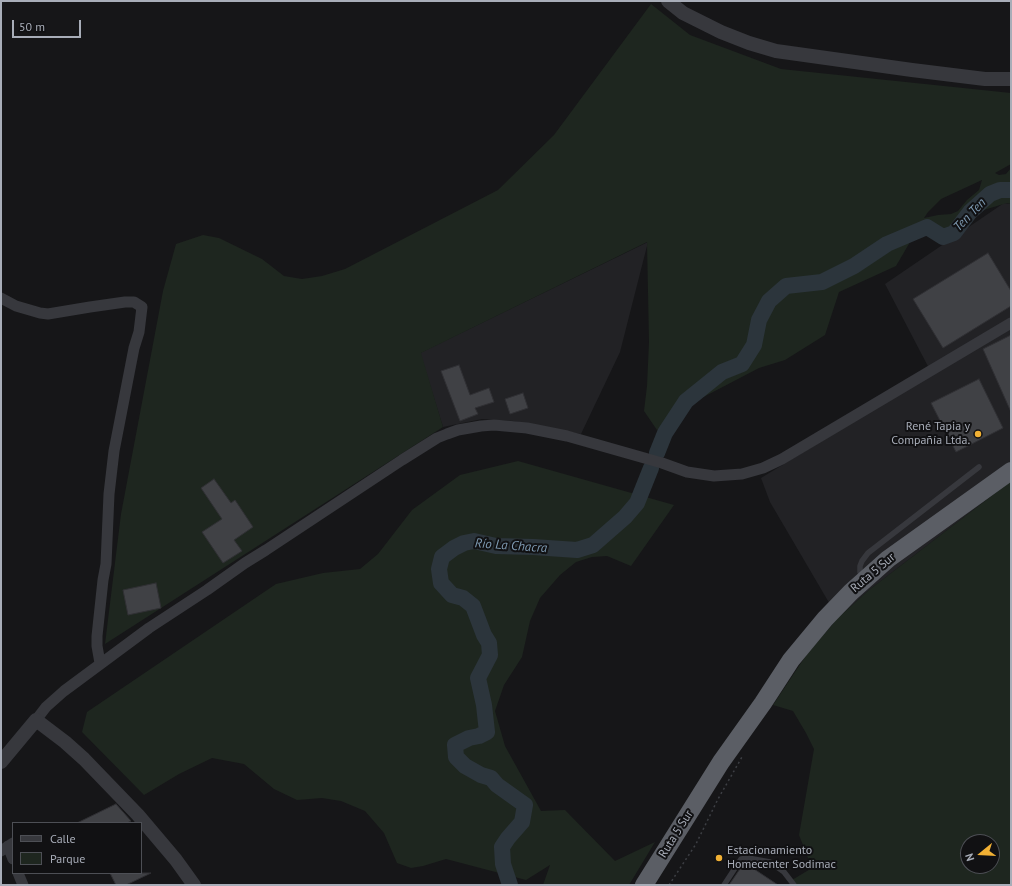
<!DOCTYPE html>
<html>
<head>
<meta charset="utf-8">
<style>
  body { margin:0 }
  #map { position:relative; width:1012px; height:886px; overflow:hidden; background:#161618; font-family:"PT Sans",sans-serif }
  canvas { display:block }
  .frame { position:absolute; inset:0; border:2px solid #a8adb8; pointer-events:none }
  .legend { position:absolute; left:12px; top:822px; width:130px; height:52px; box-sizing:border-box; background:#111113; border:1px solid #4d4f55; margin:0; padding:5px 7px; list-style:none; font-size:12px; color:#a8adb8 }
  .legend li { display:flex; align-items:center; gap:8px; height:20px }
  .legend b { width:20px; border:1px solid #4d4f55 }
  .north { position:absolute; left:960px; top:834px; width:40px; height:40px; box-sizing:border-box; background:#111113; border:1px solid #4d4f55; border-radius:50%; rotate:252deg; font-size:11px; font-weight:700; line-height:16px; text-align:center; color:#a8adb8 }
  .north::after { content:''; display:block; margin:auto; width:14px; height:18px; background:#f2b134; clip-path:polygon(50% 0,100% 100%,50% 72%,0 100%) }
  .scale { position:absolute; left:12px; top:20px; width:69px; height:18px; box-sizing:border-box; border:2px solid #a8adb8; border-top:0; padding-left:5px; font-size:12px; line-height:14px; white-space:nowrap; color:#a8adb8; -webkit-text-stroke:3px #111113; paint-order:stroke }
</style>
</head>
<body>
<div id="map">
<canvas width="1012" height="886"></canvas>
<div class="frame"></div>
<ul class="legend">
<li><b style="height:5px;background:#37383d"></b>Calle</li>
<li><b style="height:11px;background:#1e261f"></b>Parque</li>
</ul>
<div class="north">N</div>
<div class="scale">50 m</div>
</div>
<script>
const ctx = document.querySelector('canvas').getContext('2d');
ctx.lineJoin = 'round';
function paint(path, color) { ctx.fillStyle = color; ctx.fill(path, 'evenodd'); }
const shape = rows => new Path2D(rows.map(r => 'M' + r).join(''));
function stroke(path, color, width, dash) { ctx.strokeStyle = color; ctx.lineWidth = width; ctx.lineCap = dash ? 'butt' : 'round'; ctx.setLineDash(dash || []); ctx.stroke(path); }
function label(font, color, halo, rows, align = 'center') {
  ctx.font = font + ' "PT Sans",sans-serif'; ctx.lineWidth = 4; ctx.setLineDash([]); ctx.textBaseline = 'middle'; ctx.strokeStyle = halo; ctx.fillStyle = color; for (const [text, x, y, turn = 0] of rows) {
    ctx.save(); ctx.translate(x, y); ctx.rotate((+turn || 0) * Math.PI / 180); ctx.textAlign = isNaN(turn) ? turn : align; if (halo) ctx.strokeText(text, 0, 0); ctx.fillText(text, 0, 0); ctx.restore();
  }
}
paint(shape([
  [1004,203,1011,204,1011,481,869,590,838,618,770,502,761,478,932,374,885,284],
  [648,242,620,352,581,434,513,421,482,419,443,427,420,353]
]), '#222225');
paint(shape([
  [651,4,690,35,781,69,1011,93,1011,164,995,173,999,175,1006,174,1011,168,1011,204,1007,203,977,212,959,227,944,235,934,233,926,225,920,225,896,266,839,292,825,335,785,360,759,368,692,403,657,430,644,411,647,386,649,342,647,242,421,353,443,427,105,644,121,514,163,291,176,244,203,235,219,238,262,259,284,276,302,279,322,276,345,269,498,190,554,135],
  [982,180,979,190,967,200,958,211,951,214,938,215,924,218,928,212,941,199],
  [518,461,674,505,631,566,607,556,592,557,576,562,560,575,540,598,530,621,522,657,504,685,495,711,505,746,541,811,565,810,615,861,655,842,629,885,543,885,550,865,526,880,446,859,423,866,411,868,397,863,384,833,365,811,341,801,322,798,297,800,274,789,244,764,212,758,179,774,144,795,82,732,87,712,276,584,323,573,360,569,378,554,412,510,460,475],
  [1011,481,1011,885,794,885,792,880,812,868,799,835,814,749,806,733,793,711,773,705,807,654,838,618,869,590],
  [968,842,992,842,992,866,968,866]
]), '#1e261f');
stroke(shape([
  [657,453,665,433,686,401,722,372,742,364,754,345,759,320,769,301,786,286,822,282,854,266,887,244,927,227,943,237,954,233,970,212,990,194,1000,190,1011,190],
  [510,885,503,864,502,847,508,838,522,822,525,805,497,785,491,778,481,775,465,766,456,757,455,745,469,738,479,736,487,732,484,705,478,678,490,655,489,643,484,635,473,606,463,598,452,595,441,583,439,569,442,557,454,548,464,543,474,541,496,546,533,547,577,550,593,545,625,517,637,503,651,468]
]), '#2c353c', 16);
const building = shape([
  [988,253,1011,291,1011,306,943,348,913,299,988,253],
  [1011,335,1011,412,983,349,1011,335],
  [459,365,470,395,489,388,494,402,475,408,478,414,460,421,441,371,459,365],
  [979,379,1003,428,956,452,931,403,979,379],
  [523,393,528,408,510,414,505,399,523,393],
  [214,479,231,503,235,500,253,527,234,540,242,551,223,563,202,532,222,519,201,488,214,479],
  [156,583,161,608,128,615,123,590,156,583],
  [116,804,131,821,127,823,77,823,116,804],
  [744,863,745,863,778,885,729,885,744,863],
  [110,873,151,873,126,885,116,885,110,873]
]);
paint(building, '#404145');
stroke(building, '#303034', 1);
stroke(shape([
  [669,885,696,844,718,799,742,757]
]), '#3d3f44', 1.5, [2, 3]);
stroke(shape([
  [863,577,860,572,860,566,862,561,868,553,979,467],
  [724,885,741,859,748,858,770,862,784,872,794,885]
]), '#37383d', 5.5);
stroke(shape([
  [1,298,16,306,40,313,48,314,90,307,125,302,134,302,142,307,139,332,134,348,114,451,109,494,106,564,103,580,97,636,97,646,100,663],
  [36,720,46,707,64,691,149,628,207,590,245,563,266,550,402,460,437,438,447,434,458,430,481,426,494,425,527,428,567,436,662,463,687,472,714,476,742,474,763,468,782,459,1011,323],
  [8,846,13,859],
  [1,851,13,843],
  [18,873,23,885]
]), '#37383d', 11);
stroke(shape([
  [668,1,683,13,721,32,749,43,776,51,912,70,985,79,1011,79],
  [1,762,36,720,65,742,84,759,138,815,176,860,194,885]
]), '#37383d', 14);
stroke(shape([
  [644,885,721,762,763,703,791,660,825,619,851,592,888,559,1011,471]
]), '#5b5e65', 18);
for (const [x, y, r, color] of [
  [978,434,4,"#f2b134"],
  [719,858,4,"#f2b134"]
]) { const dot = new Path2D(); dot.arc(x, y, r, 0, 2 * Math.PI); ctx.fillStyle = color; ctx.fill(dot); stroke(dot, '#111113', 1.5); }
label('12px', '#a8adb8', '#111113', [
  ["René Tapia y",970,427],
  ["Compañía Ltda.",970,441],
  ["Estacionamiento",727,851,"left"],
  ["Homecenter Sodimac",727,865,"left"]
], 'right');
label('12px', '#a8adb8', '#111113', [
  ["Ruta 5 Sur",873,573,-40],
  ["Ruta 5 Sur",676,834,-58]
]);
label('italic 13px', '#7f9bb3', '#111113', [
  ["Ten Ten",970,215,-46],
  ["Río La Chacra",511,546,4]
]);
</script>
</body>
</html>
